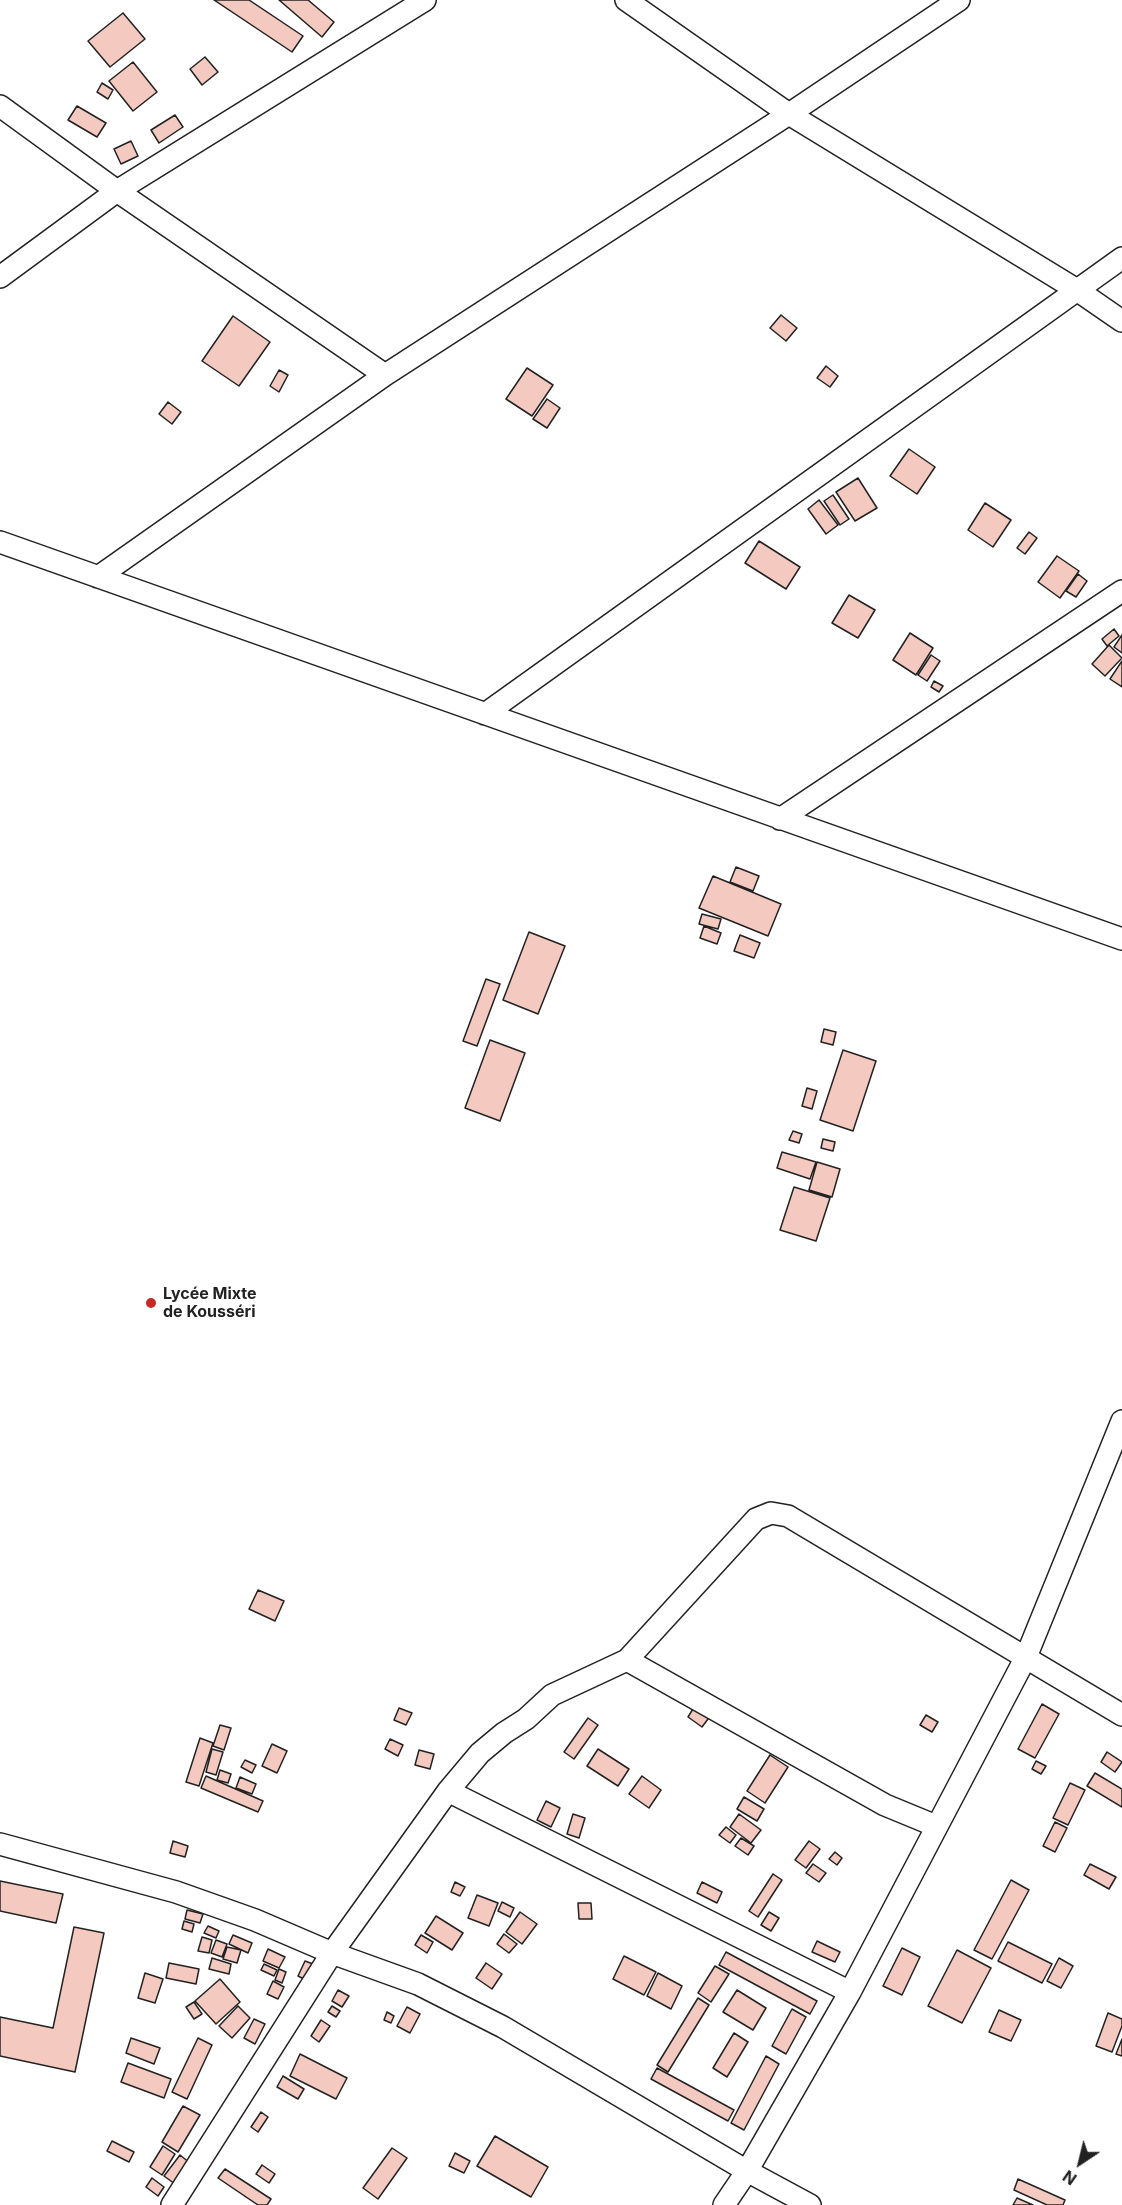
<!DOCTYPE html>
<html>
<head>
<meta charset="utf-8">
<style>
  body { margin:0 }
  #map { position:relative; width:1122px; height:2205px; overflow:hidden; background:#fff; font-family:Inter,sans-serif }
  canvas { display:block }
  .north { position:absolute; left:1050px; top:2133px; width:60px; height:60px; -webkit-text-stroke:4px #fff; paint-order:stroke; rotate:215deg; font-size:16px; font-weight:700; line-height:24px; text-align:center; color:#222 }
  .north::after { content:''; display:block; margin:auto; width:21px; height:27px; background:#222; clip-path:polygon(50% 0,100% 100%,50% 72%,0 100%) }
</style>
</head>
<body>
<div id="map">
<canvas width="1122" height="2205"></canvas>
<div class="north">N</div>
</div>
<script>
const ctx = document.querySelector('canvas').getContext('2d');
ctx.lineJoin = 'round';
function paint(path, color) { ctx.fillStyle = color; ctx.fill(path, 'evenodd'); }
const shape = rows => new Path2D(rows.map(r => 'M' + r).join(''));
function stroke(path, color, width, dash) { ctx.strokeStyle = color; ctx.lineWidth = width; ctx.lineCap = dash ? 'butt' : 'round'; ctx.setLineDash(dash || []); ctx.stroke(path); }
function label(font, color, halo, rows, align = 'center') {
  ctx.font = font + ' Inter,sans-serif'; ctx.lineWidth = 4.5; ctx.setLineDash([]); ctx.textBaseline = 'middle'; ctx.strokeStyle = halo; ctx.fillStyle = color; for (const [text, x, y, turn = 0] of rows) {
    ctx.save(); ctx.translate(x, y); ctx.rotate((+turn || 0) * Math.PI / 180); ctx.textAlign = isNaN(turn) ? turn : align; if (halo) ctx.strokeText(text, 0, 0); ctx.fillText(text, 0, 0); ctx.restore();
  }
}
const building = shape([
  [214,0,249,0,303,36,292,52,214,0],
  [279,0,308,0,334,22,322,37,279,0],
  [123,13,145,39,110,67,88,41,123,13],
  [205,57,218,72,202,85,190,69,205,57],
  [133,62,157,92,133,111,109,81,133,62],
  [102,83,113,90,108,99,97,92,102,83],
  [77,106,106,123,97,137,68,120,77,106],
  [175,115,183,127,159,143,151,130,175,115],
  [131,141,138,156,121,164,114,149,131,141],
  [781,315,797,328,786,341,770,328,781,315],
  [233,316,270,342,239,386,202,361,233,316],
  [826,366,838,376,830,387,817,378,826,366],
  [527,368,553,385,532,416,506,399,527,368],
  [279,370,288,375,279,392,270,386,279,370],
  [547,399,560,408,547,428,533,419,547,399],
  [168,402,181,412,172,424,159,414,168,402],
  [909,449,935,467,917,494,890,476,909,449],
  [858,478,877,508,855,521,836,492,858,478],
  [833,495,849,519,840,525,824,501,833,495],
  [819,500,838,525,826,534,808,509,819,500],
  [985,503,1011,520,993,547,968,530,985,503],
  [1029,532,1037,538,1025,554,1017,548,1029,532],
  [759,541,800,567,786,589,745,563,759,541],
  [1057,556,1079,571,1060,598,1038,582,1057,556],
  [1078,574,1087,581,1076,597,1066,591,1078,574],
  [849,595,875,610,858,638,832,623,849,595],
  [1114,629,1119,636,1107,646,1102,639,1114,629],
  [910,633,933,648,916,675,893,660,910,633],
  [1122,635,1122,653,1114,647,1122,635],
  [1109,645,1122,658,1105,676,1092,664,1109,645],
  [931,655,940,661,927,681,918,675,931,655],
  [1122,661,1122,687,1110,679,1122,661],
  [934,681,943,686,939,692,931,687,934,681],
  [736,867,759,876,753,891,730,882,736,867],
  [713,876,781,904,768,936,699,908,713,876],
  [702,914,721,919,718,929,699,924,702,914],
  [704,926,721,933,717,944,700,938,704,926],
  [529,932,565,946,538,1014,503,1000,529,932],
  [740,935,760,943,754,958,734,951,740,935],
  [486,979,500,984,477,1046,463,1041,486,979],
  [824,1029,836,1032,833,1045,821,1042,824,1029],
  [490,1040,525,1053,500,1121,465,1108,490,1040],
  [843,1050,876,1061,853,1131,820,1120,843,1050],
  [807,1088,817,1091,812,1109,802,1106,807,1088],
  [793,1131,802,1134,799,1143,789,1140,793,1131],
  [823,1139,835,1142,833,1151,821,1148,823,1139],
  [782,1152,816,1162,810,1179,777,1168,782,1152],
  [817,1162,840,1169,832,1197,809,1190,817,1162],
  [794,1187,830,1198,816,1241,780,1230,794,1187],
  [258,1590,284,1601,275,1621,249,1609,258,1590],
  [696,1704,711,1715,702,1727,688,1717,696,1704],
  [1042,1704,1059,1714,1035,1758,1018,1749,1042,1704],
  [399,1708,412,1713,406,1725,394,1720,399,1708],
  [926,1715,938,1722,932,1732,920,1725,926,1715],
  [588,1718,598,1725,574,1759,564,1752,588,1718],
  [220,1725,231,1728,224,1750,213,1746,220,1725],
  [200,1738,213,1743,199,1786,186,1782,200,1738],
  [390,1739,403,1745,398,1756,385,1749,390,1739],
  [272,1744,287,1751,277,1773,262,1766,272,1744],
  [212,1749,223,1752,216,1775,206,1772,212,1749],
  [598,1749,629,1769,618,1786,587,1766,598,1749],
  [419,1750,434,1754,430,1769,415,1765,419,1750],
  [1107,1752,1122,1762,1115,1772,1101,1762,1107,1752],
  [770,1755,788,1767,765,1803,747,1791,770,1755],
  [245,1760,256,1765,252,1773,241,1767,245,1760],
  [1036,1761,1046,1766,1041,1774,1032,1769,1036,1761],
  [220,1770,231,1774,228,1783,217,1780,220,1770],
  [1095,1773,1122,1789,1122,1807,1087,1786,1095,1773],
  [206,1776,263,1801,258,1812,201,1788,206,1776],
  [642,1776,661,1790,649,1808,629,1794,642,1776],
  [240,1777,256,1784,252,1794,236,1788,240,1777],
  [1070,1783,1085,1790,1068,1825,1053,1818,1070,1783],
  [744,1797,764,1809,757,1821,737,1809,744,1797],
  [546,1801,560,1808,551,1827,537,1820,546,1801],
  [573,1814,585,1818,579,1838,567,1834,573,1814],
  [739,1814,761,1830,751,1843,730,1827,739,1814],
  [1055,1822,1067,1828,1055,1852,1043,1846,1055,1822],
  [726,1827,736,1835,730,1843,719,1835,726,1827],
  [741,1838,754,1846,748,1855,735,1846,741,1838],
  [173,1841,188,1846,185,1857,170,1853,173,1841],
  [809,1841,820,1849,806,1868,795,1860,809,1841],
  [835,1852,842,1858,837,1865,829,1859,835,1852],
  [813,1864,826,1873,819,1882,806,1873,813,1864],
  [1090,1864,1116,1877,1109,1889,1084,1875,1090,1864],
  [773,1874,782,1880,758,1917,749,1911,773,1874],
  [1011,1880,1029,1890,992,1959,974,1950,1011,1880],
  [0,1881,63,1894,56,1923,0,1911,0,1881],
  [455,1882,465,1887,460,1896,451,1892,455,1882],
  [702,1882,722,1892,717,1903,697,1893,702,1882],
  [477,1895,498,1903,489,1926,468,1918,477,1895],
  [502,1902,514,1908,510,1917,498,1911,502,1902],
  [578,1903,591,1903,592,1919,579,1919,578,1903],
  [187,1910,203,1914,200,1923,185,1919,187,1910],
  [520,1912,537,1924,522,1944,506,1932,520,1912],
  [769,1912,779,1918,771,1931,761,1925,769,1912],
  [436,1916,463,1933,452,1950,425,1933,436,1916],
  [184,1921,194,1924,192,1932,182,1929,184,1921],
  [208,1926,219,1931,216,1938,204,1933,208,1926],
  [74,1927,104,1933,75,2072,0,2056,0,2017,53,2028,74,1927],
  [504,1934,517,1944,509,1953,497,1944,504,1934],
  [233,1935,252,1943,248,1953,229,1944,233,1935],
  [421,1935,433,1942,427,1953,415,1945,421,1935],
  [202,1937,212,1940,209,1953,198,1951,202,1937],
  [216,1940,227,1944,222,1957,211,1953,216,1940],
  [817,1941,840,1952,835,1962,812,1952,817,1941],
  [1008,1942,1052,1964,1042,1983,998,1961,1008,1942],
  [227,1947,241,1950,237,1963,223,1959,227,1947],
  [902,1948,920,1957,902,1995,883,1986,902,1948],
  [268,1949,285,1957,279,1968,263,1961,268,1949],
  [957,1950,991,1968,962,2023,928,2006,957,1950],
  [726,1952,817,2001,810,2014,719,1965,726,1952],
  [624,1956,656,1972,644,1995,613,1979,624,1956],
  [212,1958,231,1964,229,1974,209,1969,212,1958],
  [1059,1958,1073,1966,1061,1988,1047,1981,1059,1958],
  [305,1961,313,1964,306,1980,298,1976,305,1961],
  [169,1963,199,1969,196,1984,166,1978,169,1963],
  [486,1963,502,1974,492,1989,476,1978,486,1963],
  [264,1964,277,1970,274,1976,261,1970,264,1964],
  [715,1966,729,1974,711,2002,698,1993,715,1966],
  [279,1969,286,1972,282,1983,275,1980,279,1969],
  [145,1973,163,1979,155,2003,138,1998,145,1973],
  [658,1973,682,1986,671,2009,647,1996,658,1973],
  [220,1979,240,2002,216,2024,195,2001,220,1979],
  [273,1981,284,1987,278,1999,267,1994,273,1981],
  [338,1990,349,1996,342,2007,332,2001,338,1990],
  [737,1990,766,2008,753,2030,723,2012,737,1990],
  [698,1998,709,2005,668,2072,657,2065,698,1998],
  [194,2002,202,2014,194,2019,186,2007,194,2002],
  [238,2006,250,2018,232,2038,219,2026,238,2006],
  [332,2006,340,2011,336,2017,328,2012,332,2006],
  [407,2007,420,2014,410,2033,397,2026,407,2007],
  [792,2009,806,2017,786,2054,772,2046,792,2009],
  [999,2010,1021,2020,1011,2041,989,2032,999,2010],
  [387,2012,394,2016,391,2023,384,2020,387,2012],
  [1108,2013,1122,2019,1122,2026,1112,2052,1096,2046,1108,2013],
  [254,2019,265,2024,255,2044,244,2038,254,2019],
  [321,2020,330,2026,319,2042,311,2036,321,2020],
  [734,2033,748,2042,727,2077,713,2068,734,2033],
  [131,2038,160,2048,154,2064,126,2053,131,2038],
  [198,2038,212,2045,187,2099,172,2092,198,2038],
  [1122,2039,1122,2056,1116,2054,1122,2039],
  [300,2054,347,2078,336,2099,290,2076,300,2054],
  [766,2056,779,2064,744,2130,731,2123,766,2056],
  [128,2063,171,2079,164,2098,121,2082,128,2063],
  [657,2068,734,2110,728,2121,651,2079,657,2068],
  [283,2076,304,2089,298,2099,277,2087,283,2076],
  [183,2106,200,2115,178,2152,162,2142,183,2106],
  [261,2112,268,2117,258,2132,251,2127,261,2112],
  [495,2136,548,2167,531,2197,477,2166,495,2136],
  [112,2141,134,2152,129,2162,107,2151,112,2141],
  [163,2146,175,2154,162,2175,150,2167,163,2146],
  [392,2148,407,2158,378,2199,363,2188,392,2148],
  [455,2153,470,2161,464,2173,449,2166,455,2153],
  [180,2155,190,2163,175,2184,164,2176,180,2155],
  [262,2165,275,2174,269,2183,256,2174,262,2165],
  [225,2169,271,2199,267,2205,258,2205,218,2178,225,2169],
  [152,2178,164,2187,158,2196,146,2187,152,2178],
  [1018,2179,1065,2200,1063,2205,1047,2205,1014,2190,1018,2179],
  [1017,2198,1033,2205,1013,2205,1017,2198]
]);
paint(building, '#f3c9c0');
stroke(building, '#222', 1.5);
const minor = shape([
  [626,0,789,114,1077,290,1122,321],
  [0,106,117,191,385,375],
  [0,277,117,191,425,0],
  [0,542,1122,939],
  [98,577,385,375,789,114,959,0],
  [485,714,1122,258],
  [780,819,1122,591],
  [627,1660,885,1805,936,1826],
  [448,1791,850,1992],
  [0,1844,176,1892,255,1920,332,1953,418,1984,503,2027,747,2171,810,2205],
  [172,2205,332,1953,448,1791,480,1753,504,1733,526,1719,552,1695,627,1660,756,1519,771,1513,788,1516,1122,1715],
  [724,2205,747,2171,850,1992,1026,1657,1122,1421]
]);
stroke(minor, '#222', 24);
stroke(minor, '#fff', 21);
for (const [x, y, r, color] of [
  [151,1303,6,"#c62828"]
]) { const dot = new Path2D(); dot.arc(x, y, r, 0, 2 * Math.PI); ctx.fillStyle = color; ctx.fill(dot); stroke(dot, '#fff', 2); }
label('bold 16px', '#222', '#fff', [
  ["Lycée Mixte",163,1294],
  ["de Kousséri",163,1312]
], 'left');
</script>
</body>
</html>
